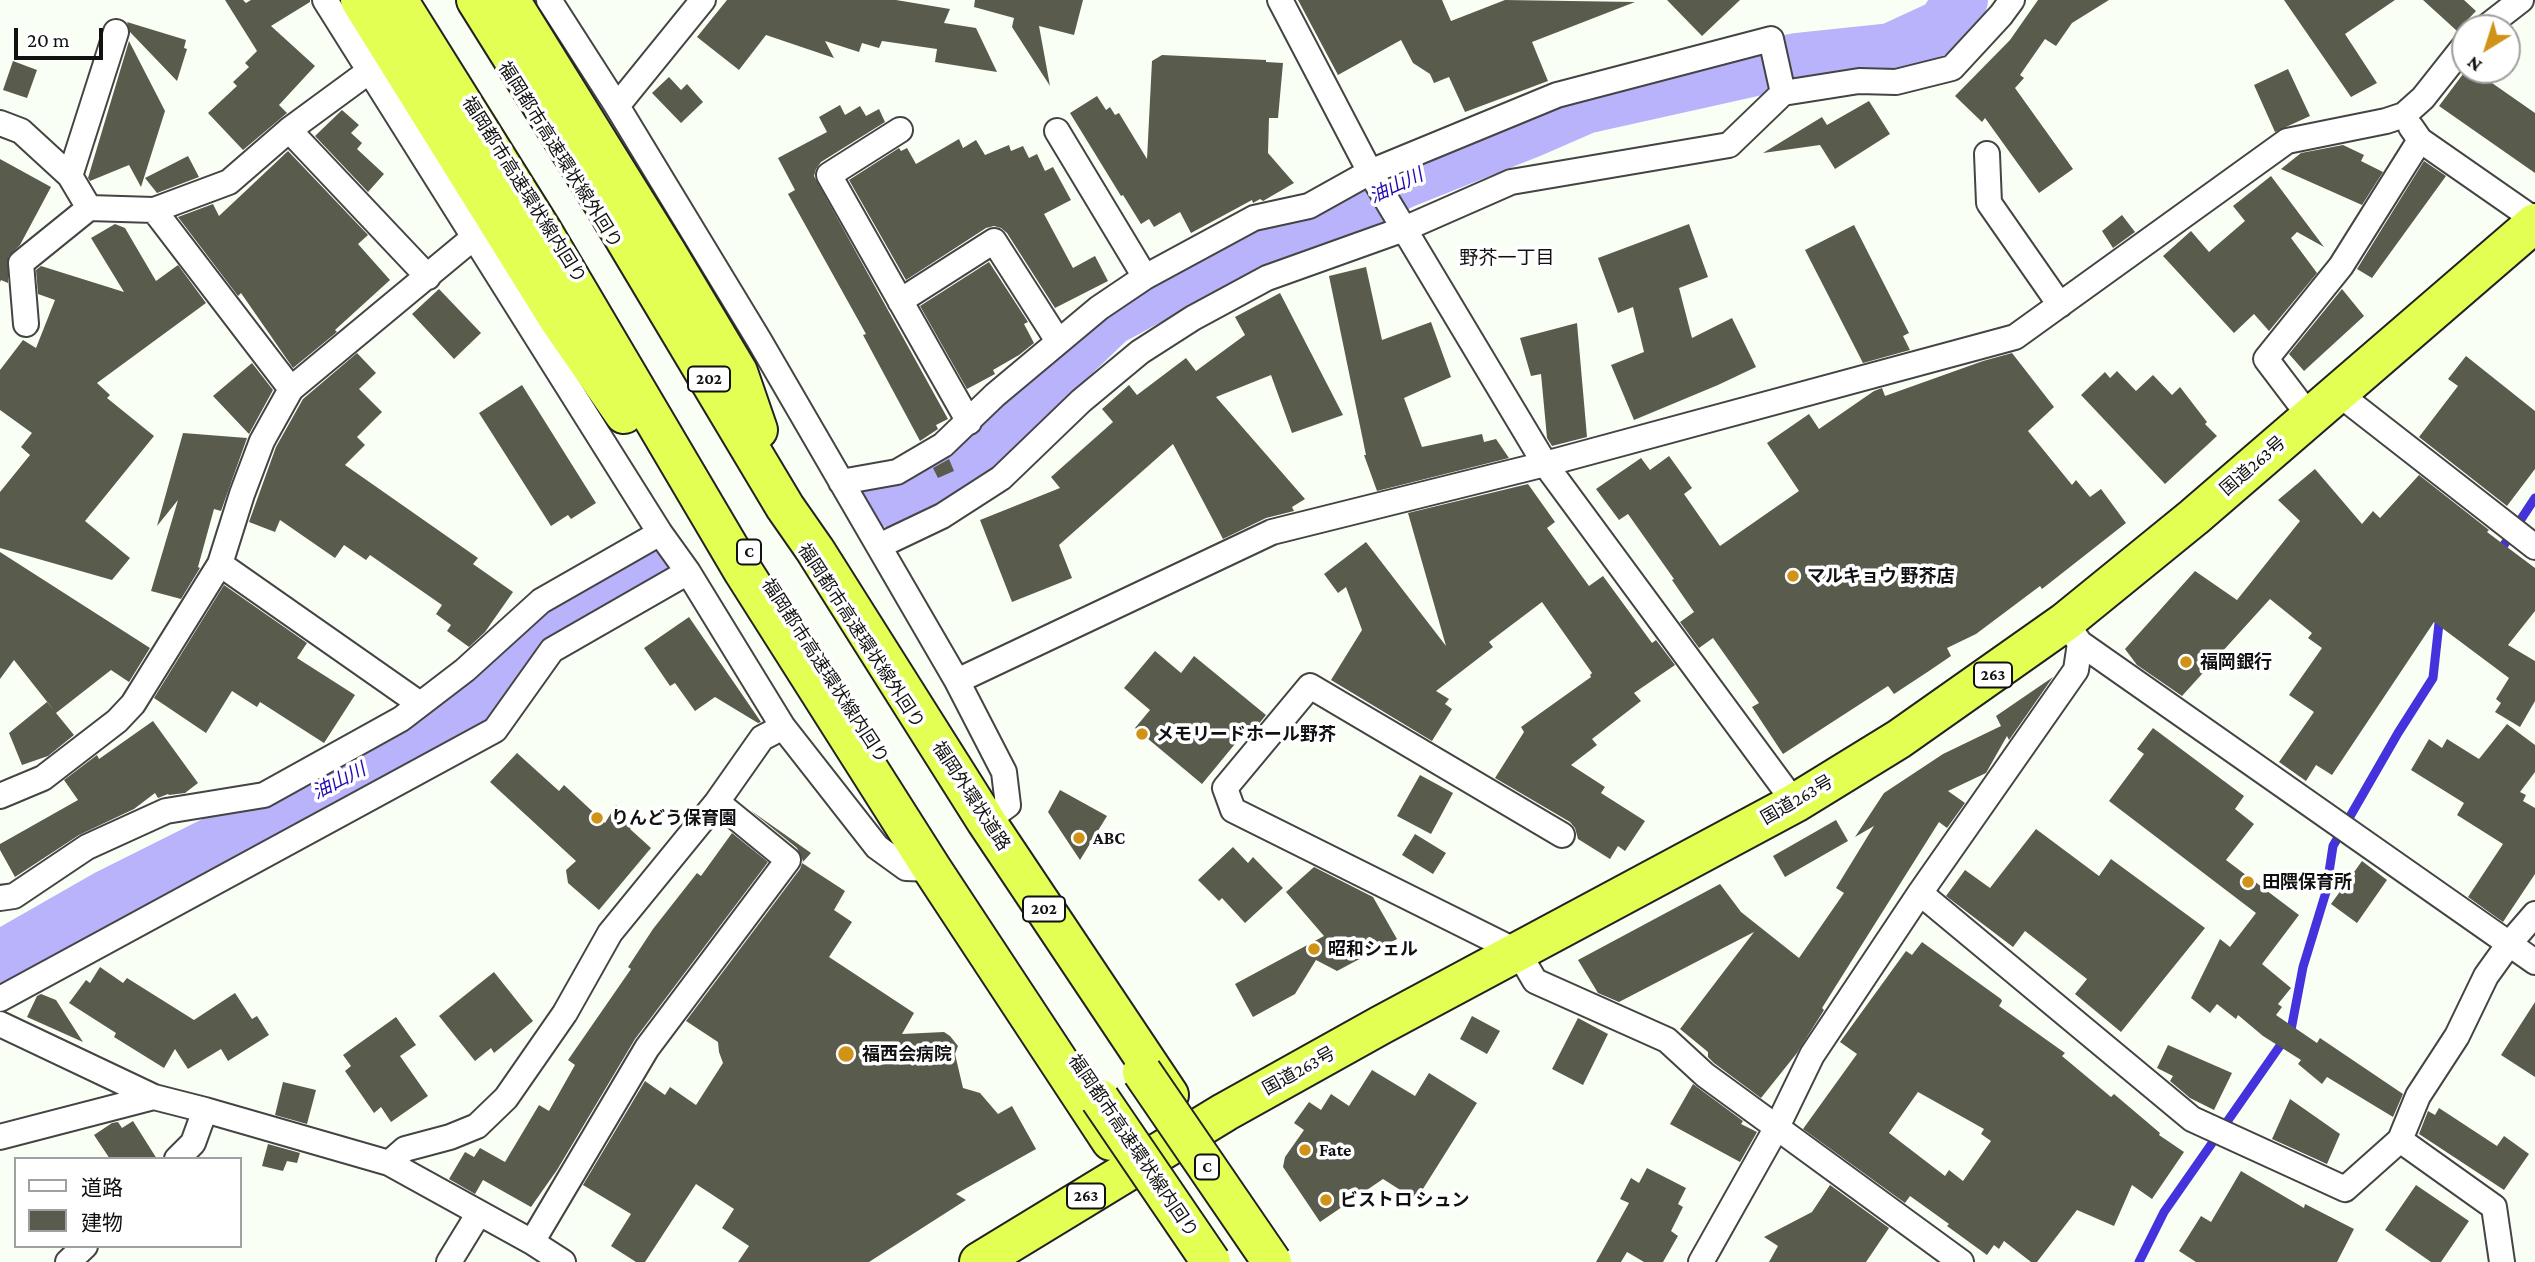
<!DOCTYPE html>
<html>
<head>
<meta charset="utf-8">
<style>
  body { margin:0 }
  #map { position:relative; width:2535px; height:1262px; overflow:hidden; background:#fafff5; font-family:"Crimson Pro","Noto Sans JP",serif }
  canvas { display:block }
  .legend { position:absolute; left:14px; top:1157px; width:228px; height:91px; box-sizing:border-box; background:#fff; border:2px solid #a0a0a0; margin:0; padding:9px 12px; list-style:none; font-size:21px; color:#111 }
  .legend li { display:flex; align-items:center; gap:14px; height:35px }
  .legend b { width:35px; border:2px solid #a0a0a0 }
  .north { position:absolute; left:2451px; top:14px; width:70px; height:70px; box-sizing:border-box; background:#fff; border:2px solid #a0a0a0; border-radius:50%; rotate:218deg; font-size:19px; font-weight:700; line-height:28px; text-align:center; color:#111 }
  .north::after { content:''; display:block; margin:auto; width:24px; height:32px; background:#d19218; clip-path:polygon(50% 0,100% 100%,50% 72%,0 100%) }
  .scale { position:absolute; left:14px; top:28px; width:89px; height:32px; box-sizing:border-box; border:4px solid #111; border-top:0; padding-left:9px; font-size:21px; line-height:24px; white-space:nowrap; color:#111; -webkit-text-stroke:5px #fff; paint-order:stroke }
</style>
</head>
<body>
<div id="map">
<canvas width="2535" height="1262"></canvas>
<ul class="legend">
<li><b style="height:9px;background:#fff"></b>道路</li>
<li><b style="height:19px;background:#595b4c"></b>建物</li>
</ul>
<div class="north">N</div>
<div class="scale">20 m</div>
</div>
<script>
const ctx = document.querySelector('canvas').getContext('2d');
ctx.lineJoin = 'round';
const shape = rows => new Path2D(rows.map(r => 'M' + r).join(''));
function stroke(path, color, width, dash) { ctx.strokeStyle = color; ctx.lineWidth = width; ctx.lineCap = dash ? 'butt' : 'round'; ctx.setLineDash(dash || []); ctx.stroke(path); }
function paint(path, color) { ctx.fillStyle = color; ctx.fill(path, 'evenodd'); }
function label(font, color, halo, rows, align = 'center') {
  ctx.font = font + ' "Crimson Pro","Noto Sans JP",serif'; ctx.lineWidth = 7; ctx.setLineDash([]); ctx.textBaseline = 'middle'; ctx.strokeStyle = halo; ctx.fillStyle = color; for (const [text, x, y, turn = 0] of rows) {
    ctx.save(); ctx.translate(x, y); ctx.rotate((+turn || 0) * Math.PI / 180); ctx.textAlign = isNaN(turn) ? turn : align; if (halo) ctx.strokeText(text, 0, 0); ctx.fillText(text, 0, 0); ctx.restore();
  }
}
stroke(shape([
  [2498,551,2502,548,2535,498],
  [2139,1262,2164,1212,2291,1030,2303,967,2326,892,2333,846,2398,733,2433,678,2440,614]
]), '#4432dc', 9);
stroke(shape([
  [888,500,927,489,964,459,1110,319,1204,268,1295,235,1402,182,1530,131,1585,107,1796,60,1891,50,1943,26,1961,0],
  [0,958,107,897,405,748,467,710,526,638,651,569]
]), '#b9b3fc', 54);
paint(shape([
  [225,0,243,0,246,3,251,0,310,0,310,2,271,26,315,66,279,105,287,113,243,150,208,113,237,86,233,82,249,67,245,63,257,51],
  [727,0,896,0,950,9,944,23,976,28,997,72,935,62,937,49,882,41,879,48,862,43,859,52,825,41,834,58,766,35,739,70,697,37],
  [975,0,1083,0,1074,35,1039,26,1050,86,1012,27,1014,18,974,7],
  [1298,0,1442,0,1451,21,1505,0,1635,2,1532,42,1548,81,1465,112,1449,77,1434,83,1430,74,1413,63,1401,40,1338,75],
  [1667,0,1740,0,1702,36],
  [2038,0,2109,0,2072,23,2056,46,2045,39,2020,75,2024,78,2015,88,2073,169,2039,193,1985,118,1982,122,1955,96,2010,40],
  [2284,0,2395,0,2345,34,2377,83,2351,97],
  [2423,0,2464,0,2476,11,2457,31],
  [127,22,186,40,184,48,187,49,177,81,130,32],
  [129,41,165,111,141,187,129,165,90,181,88,178],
  [1162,55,1266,60,1266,62,1283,63,1278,118,1269,118,1268,153,1294,183,1263,201,1260,199,1253,203,1252,200,1191,233,1180,212,1154,227,1149,219,1141,224,1123,195,1121,196,1070,113,1097,96,1106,110,1110,107,1115,115,1119,113,1147,159,1152,61],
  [13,61,37,70,27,98,3,90],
  [2288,69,2310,116,2275,132,2254,85],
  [2466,70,2503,70,2492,83,2535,113,2535,173,2439,106],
  [669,77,681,90,687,84,703,102,681,123,652,93],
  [1869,101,1890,134,1835,169,1820,145,1763,153,1822,117,1827,125],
  [840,105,845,115,860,106,866,116,879,109,885,122,821,162,816,169,814,176,948,419,936,425,938,429,920,441,863,335,866,334,788,194,795,190,778,158,827,132,819,117],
  [342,110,359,125,351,133,362,143,357,149,384,174,368,192,315,136],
  [959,139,963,148,976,140,985,155,1009,145,1011,151,1023,146,1029,158,1037,154,1045,171,1053,167,1071,200,1044,214,1073,268,1095,256,1108,281,1055,308,1007,233,1001,228,994,226,986,228,906,280,849,180,899,148,901,151,907,148,916,164],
  [2343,145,2364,155,2361,161,2383,172,2362,205,2281,169,2301,153],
  [288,151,368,235,358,244,390,280,335,330,337,332,293,368,241,293,238,296,178,217,213,204,219,216],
  [188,156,199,177,157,193,145,178],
  [0,159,51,187,20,245,8,257,8,283,1,280,0,282],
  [2424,161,2446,176,2372,278,2357,269],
  [2271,176,2324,247,2297,232,2291,238,2317,273,2269,331,2254,314,2234,333,2163,256,2191,231,2209,252,2245,221,2233,206],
  [2122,215,2135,232,2113,248,2102,231],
  [115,224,125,228,156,281,178,265,206,303,97,383,110,395,107,398,154,436,85,521,130,558,112,580,0,548,0,492,30,455,21,447,32,433,0,410,0,370,23,340,36,348,55,300,38,294,36,270,41,266,124,292,91,238],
  [1689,224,1708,277,1679,288,1692,338,1732,318,1756,367,1718,385,1634,420,1611,365,1644,352,1633,307,1618,313,1598,258],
  [1854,225,1909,333,1903,336,1910,350,1863,363,1805,250],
  [989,262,1028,322,1024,324,1034,343,1019,355,993,370,995,374,967,389,920,306],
  [1366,267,1382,340,1431,322,1451,377,1404,398,1422,447,1482,434,1484,442,1496,439,1509,458,1377,491,1364,455,1366,455,1329,276],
  [439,289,481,333,454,359,412,314],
  [2342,289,2364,316,2304,371,2289,354],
  [1280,293,1343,415,1292,433,1271,375,1216,397,1305,499,1292,507,1294,511,1266,518,1223,539,1173,444,1059,545,1072,578,1012,602,980,520,1060,488,1051,477,1113,422,1102,409,1129,385,1137,395,1186,358,1196,371,1245,335,1235,317],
  [1577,323,1587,437,1552,446,1547,438,1541,374,1531,376,1520,338],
  [357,353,376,373,359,389,382,412,357,437,365,445,345,465,478,558,473,564,513,592,485,632,469,647,447,631,451,625,436,614,442,605,370,555,366,560,344,545,335,558,280,520,275,532,249,522,276,447,303,399],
  [2012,353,2054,407,2028,431,2072,485,2076,480,2090,497,2101,489,2126,523,2042,589,2040,586,1976,634,1947,648,1951,656,1929,671,1894,694,1888,686,1783,754,1752,707,1759,703,1713,638,1699,648,1680,622,1694,612,1672,580,1674,579,1628,514,1619,520,1596,489,1641,458,1650,470,1669,456,1692,488,1684,494,1720,546,1799,491,1767,443,1809,414,1819,429,1874,391,1882,388,1885,396,1983,361],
  [2466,356,2535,411,2535,469,2507,506,2419,437,2458,386,2448,379],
  [252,363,273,390,249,434,213,396],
  [2117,371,2136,391,2153,375,2172,395,2180,387,2207,422,2205,424,2217,436,2165,484,2081,395,2105,372,2110,378],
  [522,385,596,503,571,519,568,515,551,526,479,413],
  [183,433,247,438,221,511,214,509,198,567,200,568,181,599,151,591,178,500,157,526],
  [949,459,954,471,938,478,933,468],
  [2315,469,2362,524,2373,511,2380,518,2419,475,2489,530,2487,532,2535,568,2535,611,2508,645,2535,661,2535,701,2520,727,2495,712,2501,703,2496,699,2509,678,2434,622,2332,775,2316,765,2306,781,2279,762,2314,712,2289,695,2322,648,2308,638,2312,633,2270,599,2182,696,2137,665,2125,649,2195,571,2237,600,2300,521,2278,500],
  [1528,484,1555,522,1547,528,1589,586,1603,576,1652,643,1656,640,1675,665,1634,693,1641,701,1592,739,1597,745,1571,765,1605,787,1601,793,1645,821,1625,851,1618,846,1610,859,1578,839,1575,828,1570,822,1495,778,1524,732,1521,727,1591,677,1590,675,1592,673,1542,602,1489,642,1493,647,1436,691,1449,699,1445,704,1452,709,1432,741,1331,680,1362,630,1346,587,1338,593,1324,574,1366,542,1446,646,1408,513],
  [0,552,150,648,129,682,111,670,56,713,14,660,0,679],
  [224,585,307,643,297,658,355,695,324,743,260,702,257,707,232,691,206,733,154,698],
  [689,617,715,655,761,722,758,723,715,697,695,711,675,683,670,686,644,648],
  [1155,651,1181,673,1194,656,1266,715,1248,737,1244,733,1202,784,1135,728,1150,710,1124,688],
  [2053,677,2009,740,2007,736,1986,773,1948,791,1965,803,1947,828,1939,822,1822,1008,1824,1010,1797,1053,1761,1098,1714,1063,1708,1057,1708,1052,1680,1029,1754,932,1619,1002,1598,993,1578,960,1720,884,1741,912,1799,958,1844,893,1836,888,1874,826,1855,837,1884,793,1943,754,2001,726,1996,716],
  [47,702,74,735,48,756,22,765,9,733],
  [153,721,198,783,185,793,169,795,168,794,158,798,155,793,134,809,79,835,15,877,0,850,0,844,78,800,64,780,97,755,99,759],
  [2507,724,2535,745,2535,772,2520,792,2526,795,2523,801,2535,808,2535,874,2503,922,2468,897,2503,844,2457,815,2464,803,2411,770,2429,739,2442,748,2447,739,2479,759],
  [2153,728,2244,796,2235,809,2254,824,2226,860,2299,915,2262,964,2291,988,2278,1004,2282,1007,2276,1015,2317,1043,2320,1038,2403,1094,2393,1117,2327,1077,2322,1084,2298,1064,2301,1060,2263,1036,2238,1015,2236,1019,2217,1004,2210,1013,2191,998,2220,939,2230,947,2256,913,2109,801,2144,754,2137,749],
  [517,753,559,791,564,785,605,823,616,805,635,823,630,829,651,848,599,910,568,883,566,870,576,861,490,782],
  [1420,775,1453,793,1431,834,1397,816],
  [1060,790,1107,816,1080,860,1048,812],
  [750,810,811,853,802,863,845,891,834,910,852,922,829,957,914,1013,902,1034,944,1032,950,1036,958,1046,955,1054,963,1088,980,1093,998,1114,1012,1106,1036,1149,956,1194,966,1200,869,1262,738,1262,749,1246,722,1228,734,1209,696,1184,645,1262,636,1262,611,1246,631,1214,583,1185,645,1081,665,1095,670,1087,696,1105,723,1063,719,1052,718,1042,686,1021,800,869,803,861,797,848],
  [1836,820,1848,841,1785,877,1773,856],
  [2036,829,2099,876,2111,859,2205,928,2121,1032,2075,994,2087,979,2025,931,2013,947,1946,896,1965,870,1990,888],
  [732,833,768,862,635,1039,557,1170,531,1207,483,1180,475,1194,449,1179,465,1152,474,1157,480,1148,505,1162,539,1105,549,1111,575,1065,568,1060,631,969,628,967,653,929,697,873,701,876],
  [1415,834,1446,853,1433,874,1402,855],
  [1233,847,1248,863,1253,857,1283,888,1245,923,1222,898,1219,901,1198,880],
  [2362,861,2387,880,2357,923,2331,904],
  [1314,867,1373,897,1397,939,1337,971,1316,960,1295,994,1253,1017,1235,984,1324,936,1286,892],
  [1922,942,2001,999,2002,1001,1999,1006,2065,1053,2062,1056,2111,1097,2114,1094,2160,1133,2159,1135,2184,1152,2152,1199,2132,1185,2114,1226,2077,1210,2037,1262,2031,1262,2004,1241,1999,1249,1994,1245,1987,1255,1947,1226,1949,1224,1910,1196,1905,1203,1803,1129,1857,1054,1840,1042,1906,951,1912,955],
  [1918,1092,1984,1129,1981,1134,1991,1141,1963,1181,1949,1170,1945,1176,1889,1133],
  [100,967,123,983,127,978,194,1020,235,993,252,1019,257,1016,269,1035,228,1061,221,1049,188,1069,175,1049,164,1068,114,1037,116,1033,69,1003,86,980,90,983],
  [494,972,533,1021,494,1053,491,1048,475,1061,439,1016],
  [41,994,56,1000,83,1042,27,1017,37,996],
  [2535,1002,2535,1077,2501,1055],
  [1472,1016,1500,1031,1487,1054,1460,1039],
  [396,1017,416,1045,400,1056,428,1096,391,1122,381,1107,374,1113,345,1071,351,1066,343,1055],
  [1578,1018,1608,1034,1583,1085,1552,1069],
  [2168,1045,2232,1073,2214,1110,2190,1098,2170,1081,2173,1076,2157,1068],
  [1372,1070,1415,1096,1429,1073,1477,1103,1416,1200,1383,1179,1320,1222,1283,1167,1285,1157,1304,1130,1294,1123,1309,1102,1321,1110,1331,1094,1349,1106],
  [283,1082,316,1090,307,1124,275,1115],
  [1693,1084,1743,1121,1741,1124,1757,1132,1740,1162,1670,1124],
  [2290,1099,2340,1134,2327,1164,2272,1139],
  [2439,1108,2497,1146,2504,1136,2529,1154,2504,1190,2419,1134,2428,1111,2435,1115],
  [133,1121,157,1159,110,1159,94,1135,112,1123,118,1122,122,1128],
  [268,1144,300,1153,297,1163,287,1161,283,1171,262,1166],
  [1647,1168,1686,1188,1678,1204,1683,1207,1671,1231,1678,1236,1663,1262,1644,1262,1627,1252,1621,1262,1596,1262,1629,1203,1620,1199,1631,1178,1639,1183],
  [2241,1171,2304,1208,2305,1204,2354,1229,2337,1262,2196,1262,2179,1251,2201,1216,2211,1222],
  [1830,1185,1889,1228,1866,1262,1769,1262,1778,1246,1764,1237,1812,1212],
  [2416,1185,2469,1221,2441,1262,2431,1262,2385,1230]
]), '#595b4c');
const street = shape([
  [325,0,660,533,688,572,783,727,877,847,906,868,932,869],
  [549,0,617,106,759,340,957,681,1004,772,1008,805,986,821],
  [1280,0,1370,172,1545,464,1795,803],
  [2485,28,2521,0],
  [617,106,703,0],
  [0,123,21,131,70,176,89,208],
  [2411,127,2420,140,2535,220],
  [289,130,428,277],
  [900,130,829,175,969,422],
  [1057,131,1145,277],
  [1987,154,1989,203,2060,305],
  [70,176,116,32],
  [154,210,291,389],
  [900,301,994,241,1058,341],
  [26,324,21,263,89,208,154,210,229,182,289,130,368,72],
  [2339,394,2535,547],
  [2310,417,2266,359,2341,266,2420,140],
  [841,482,897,472,943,445,995,395,1099,308,1145,277,1254,218,1309,206,1370,172,1557,95,1771,39,1783,93],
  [879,546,942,516,1001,478,1081,401,1140,352,1193,318,1267,278,1404,229,1511,182,1729,145,1783,93,1859,81,1896,82,1952,68,2001,15,2012,0],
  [220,564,420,704],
  [2080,643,2535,962],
  [957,681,1272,532,1545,464,2015,337,2287,141,2386,121,2404,115,2423,98,2465,45],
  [0,796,43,778,117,721,133,704,220,564,242,494,262,441,291,389,473,238],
  [1562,835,1310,686,1225,788,1233,810,1518,952,1535,981,1667,1040,1705,1075,1961,1262],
  [1920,893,2192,1119,2345,1189,2400,1140,2494,1207,2502,1262],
  [0,898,14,896,87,847,166,811,264,795,401,719,465,670,541,601,660,533],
  [0,999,495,730,552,650,688,572],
  [0,1024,154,1097,205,1110,193,1143,177,1159],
  [205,1110,389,1163,532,1242,563,1262],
  [0,1137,154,1097],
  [2400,1140,2418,1096,2457,1036,2486,976,2509,944,2535,914],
  [389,1163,405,1149,450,1137,477,1126,506,1098,565,1013,610,933,717,802,762,738,783,727],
  [532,1242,647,1048,788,860,717,802],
  [68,1262,85,1246],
  [449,1262,479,1213],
  [1701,1262,1777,1127,1812,1055,1920,893,2076,670,2080,643,2065,622]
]);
const highway = shape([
  [360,0,559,320,624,414],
  [398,0,543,232,743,571,932,869,1111,1141],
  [476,0,605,206,785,507,815,550,986,821,1169,1095],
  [510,0,667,253,738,372,758,430],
  [979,1262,1225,1112,1381,1025,1795,803,1899,739,2065,622,2194,517,2535,223]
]);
stroke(street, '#444', 28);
stroke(highway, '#222', 42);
stroke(street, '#fff', 24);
stroke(highway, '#e3ff53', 38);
const highwayBridge = shape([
  [1142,1072,1272,1262],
  [1100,1099,1211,1262]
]);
stroke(highwayBridge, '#222', 42, []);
stroke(highwayBridge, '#e3ff53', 38);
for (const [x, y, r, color] of [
  [1793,576,7,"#d19218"],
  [2186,662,7,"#d19218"],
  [1142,734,7,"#d19218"],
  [597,818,7,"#d19218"],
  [1079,838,7,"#d19218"],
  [2248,882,7,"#d19218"],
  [1314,949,7,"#d19218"],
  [846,1054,9,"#d19218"],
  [1305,1150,7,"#d19218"],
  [1326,1200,7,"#d19218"]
]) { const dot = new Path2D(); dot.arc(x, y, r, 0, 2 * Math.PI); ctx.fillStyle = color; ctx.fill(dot); stroke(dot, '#fff', 2.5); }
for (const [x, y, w] of [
  [709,379,42],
  [749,552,24],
  [1993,675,38],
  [1044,909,42],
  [1207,1167,24],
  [1086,1196,38]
]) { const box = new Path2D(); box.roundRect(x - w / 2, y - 12.5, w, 25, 5); ctx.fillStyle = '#fff'; ctx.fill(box); stroke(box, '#111', 2); }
label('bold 16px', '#111', null, [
  ["202",709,379],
  ["C",749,552],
  ["263",1993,675],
  ["202",1044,909],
  ["C",1207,1167],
  ["263",1086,1196]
]);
label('18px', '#111', '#fff', [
  ["福岡都市高速環状線外回り",560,155,58],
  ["福岡都市高速環状線内回り",524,190,58],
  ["国道263号",2253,466,-41],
  ["福岡都市高速環状線外回り",861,636,57],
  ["福岡都市高速環状線内回り",825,671,57],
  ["福岡外環状道路",971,796,57],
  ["国道263号",1797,800,-30],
  ["国道263号",1299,1071,-29],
  ["福岡都市高速環状線内回り",1133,1146,56]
]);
label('bold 18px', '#111', '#fff', [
  ["マルキョウ 野芥店",1807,576],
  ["福岡銀行",2200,662],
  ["メモリードホール野芥",1156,734],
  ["りんどう保育園",611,818],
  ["ABC",1093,838],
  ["田隈保育所",2262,882],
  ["昭和シェル",1328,949],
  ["福西会病院",862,1054],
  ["Fate",1319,1150],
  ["ビストロ シュン",1340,1200]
], 'left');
label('italic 19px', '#220ab2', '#fff', [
  ["油山川",1396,186,-25],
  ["油山川",339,781,-27]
]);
label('19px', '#111', '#fff', [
  ["野芥一丁目",1507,258]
]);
</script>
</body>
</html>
